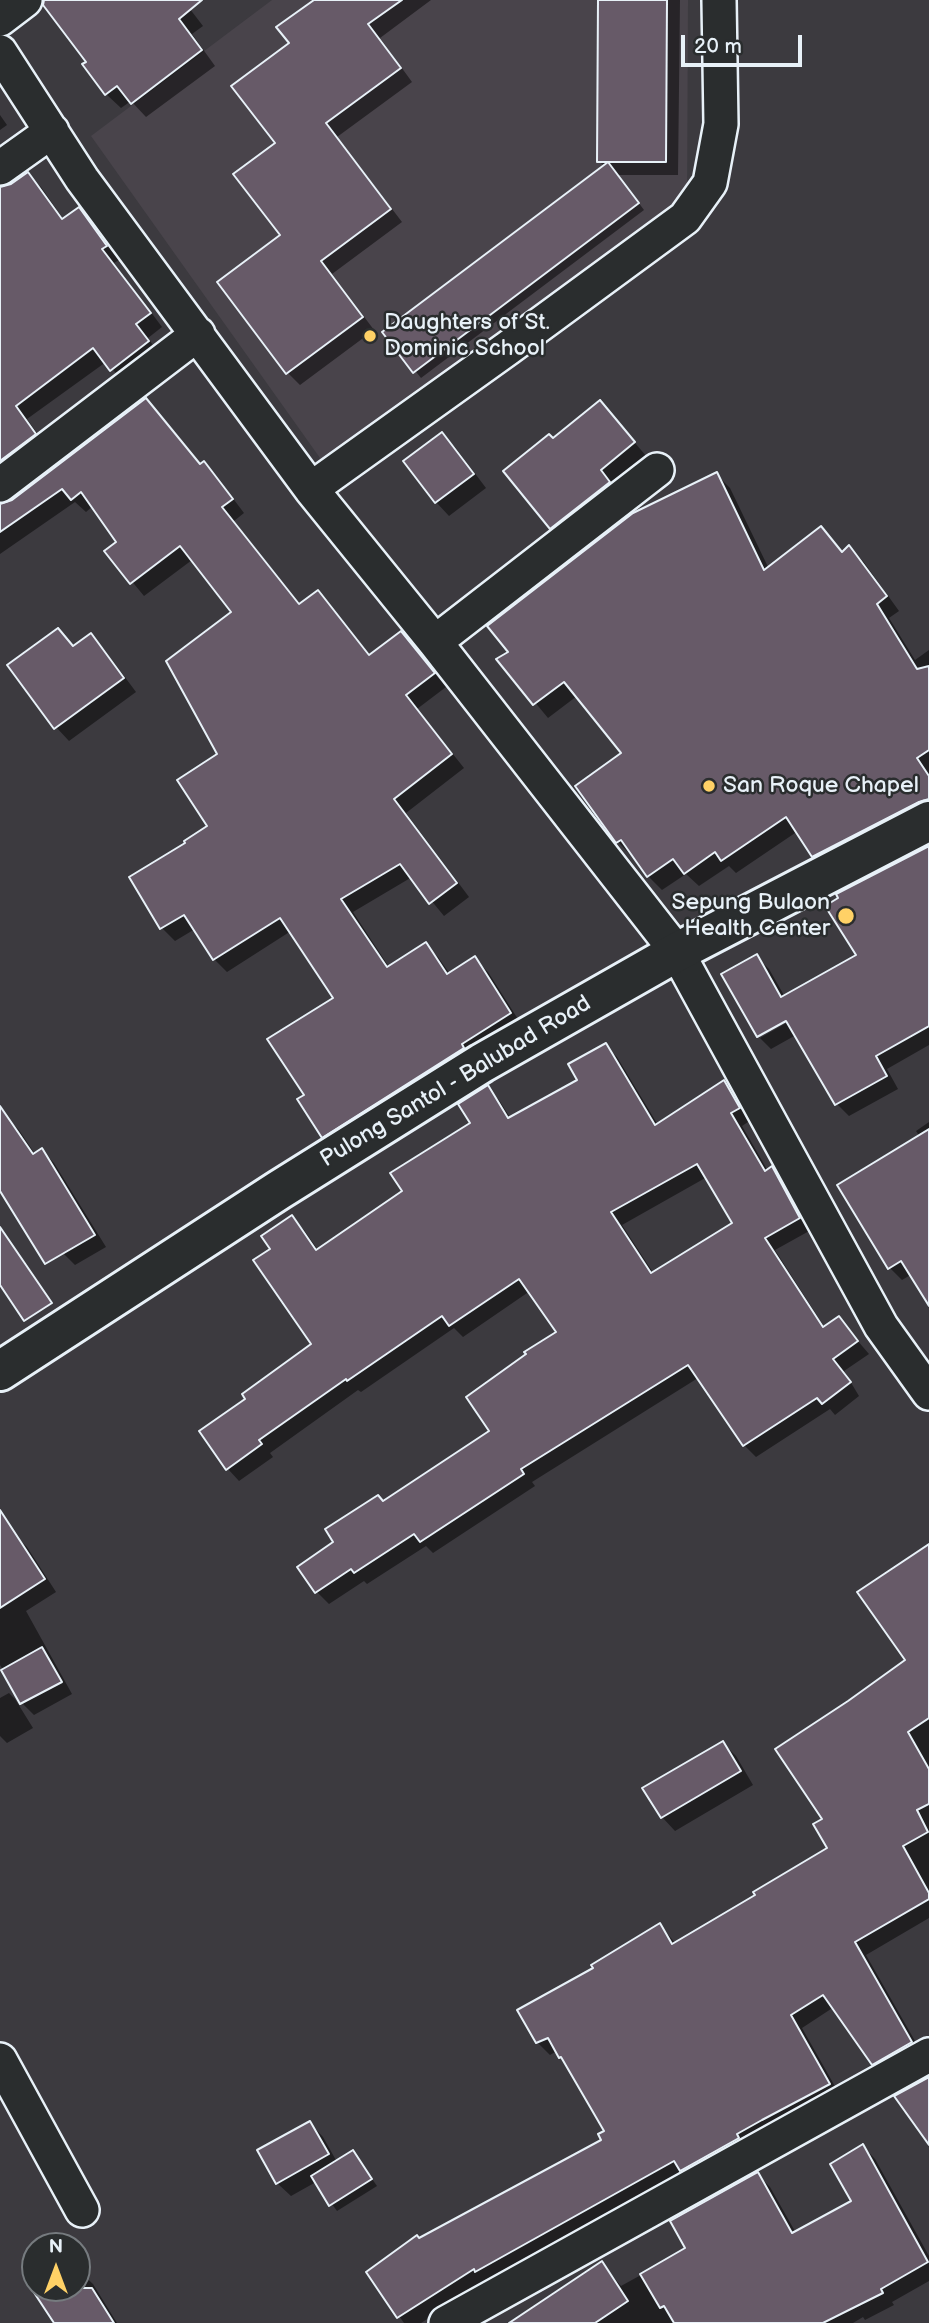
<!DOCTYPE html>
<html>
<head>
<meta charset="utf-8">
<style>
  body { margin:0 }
  #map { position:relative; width:929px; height:2323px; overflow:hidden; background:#3c3a3f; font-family:"Balsamiq Sans",sans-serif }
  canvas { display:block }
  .north { position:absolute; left:21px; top:2232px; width:70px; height:70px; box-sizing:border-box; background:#2a2d2e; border:2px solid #767b7f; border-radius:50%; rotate:0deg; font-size:19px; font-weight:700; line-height:28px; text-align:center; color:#e8f1f8 }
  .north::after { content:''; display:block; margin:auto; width:24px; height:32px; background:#ffd166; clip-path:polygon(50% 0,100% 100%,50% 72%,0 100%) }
  .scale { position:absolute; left:681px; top:35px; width:121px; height:32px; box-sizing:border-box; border:4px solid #e8f1f8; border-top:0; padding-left:9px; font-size:21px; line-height:24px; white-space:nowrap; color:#e8f1f8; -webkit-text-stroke:5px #2a2d2e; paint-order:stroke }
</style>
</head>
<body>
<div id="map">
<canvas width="929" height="2323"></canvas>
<div class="north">N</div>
<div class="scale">20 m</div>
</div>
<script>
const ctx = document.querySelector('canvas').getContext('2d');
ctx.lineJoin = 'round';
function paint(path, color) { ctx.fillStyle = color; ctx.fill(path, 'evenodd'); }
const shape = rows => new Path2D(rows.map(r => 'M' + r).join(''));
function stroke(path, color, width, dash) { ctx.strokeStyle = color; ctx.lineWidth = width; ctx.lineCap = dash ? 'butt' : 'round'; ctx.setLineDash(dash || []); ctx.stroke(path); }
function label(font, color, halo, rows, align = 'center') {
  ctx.font = font + ' "Balsamiq Sans",sans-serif'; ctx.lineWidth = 5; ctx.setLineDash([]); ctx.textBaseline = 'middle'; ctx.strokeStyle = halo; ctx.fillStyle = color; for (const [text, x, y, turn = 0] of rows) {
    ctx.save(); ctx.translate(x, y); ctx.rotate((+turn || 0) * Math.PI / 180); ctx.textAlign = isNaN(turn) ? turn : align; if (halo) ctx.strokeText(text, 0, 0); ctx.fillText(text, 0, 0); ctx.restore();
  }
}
paint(shape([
  [272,0,688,0,687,208,325,465,91,136]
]), '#49444b');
paint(shape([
  [45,0,183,0,203,26,192,34,215,66,146,117,131,101,121,108,106,94,88,62],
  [316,0,431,0,380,38,412,82,337,137,402,222,332,274,374,330,300,385,288,373,220,283,282,236,277,143,291,44],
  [599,0,680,0,678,175,618,175,644,210,421,378,385,333,605,167,599,161],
  [0,115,7,125,0,130],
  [27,174,41,187,64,220,79,210,92,223,119,260,114,263,162,327,148,338,160,355,124,382,106,362,27,419,47,447,0,484,0,188],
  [146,400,201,465,203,463,216,476,244,513,234,521,301,605,318,592,371,656,401,633,446,687,417,709,464,768,406,813,469,897,444,916,412,877,353,912,389,967,425,944,438,957,450,974,475,959,488,972,523,1027,336,1149,323,1136,306,1096,336,998,291,931,227,972,214,959,195,929,175,941,162,928,188,843,210,827,234,612,192,560,144,596,107,551,118,542,93,506,86,512,75,502,0,554,0,506,13,502],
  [600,402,647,457,613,484,565,541,551,527,553,440],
  [442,434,455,447,486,488,449,516,436,502],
  [716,474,730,488,769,569,821,528,843,553,849,547,863,561,899,611,889,618,915,660,929,650,929,799,925,801,929,807,827,870,813,856,798,831,736,873,729,866,699,886,686,874,662,890,648,876,633,854,631,855,618,842,623,754,577,696,548,718,499,659,510,652],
  [58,630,74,647,90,635,104,649,136,692,69,741,56,727],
  [929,846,929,1045,887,1069,898,1089,849,1116,837,1104,796,1035,771,1049,760,1038,795,1018,793,1015,760,1034,760,1038,724,975,756,956,769,969,785,997,858,956],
  [605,1045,617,1057,658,1125,724,1082,736,1094,751,1120,742,1126,768,1171,772,1169,784,1180,811,1230,775,1250,825,1328,838,1318,869,1354,844,1371,859,1396,835,1415,830,1409,756,1457,744,1445,698,1378,532,1482,535,1486,433,1553,426,1546,367,1584,364,1581,329,1604,317,1592,300,1567,336,1542,384,1503,492,1431,559,1332,530,1291,463,1337,454,1328,361,1392,358,1390,270,1453,273,1457,239,1481,228,1469,201,1432,248,1399,313,1345,273,1249,292,1218,304,1230,318,1250,404,1191,472,1123,487,1088,499,1100,511,1119,579,1081],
  [707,1177,734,1224,654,1274,622,1225],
  [7,1118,19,1130,35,1154,42,1150,54,1163,106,1247,75,1265,63,1253,0,1161,0,1122],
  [929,1122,929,1264,902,1280,890,1268,839,1186,920,1137,916,1131],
  [15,1535,27,1547,56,1592,26,1611,72,1694,34,1715,22,1703,0,1665,0,1545],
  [929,1547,929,1918,866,1955,923,2055,886,2076,873,2063,834,2007,802,2028,841,2097,489,2283,487,2281,421,2323,404,2323,368,2272,419,2240,603,2140,606,2132,567,2064,557,2051,550,2055,537,2042,595,1969,660,1925,676,1944,757,1895,829,1848,824,1820,849,1703,907,1660],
  [9,1693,15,1699,33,1728,7,1743,0,1736,0,1698],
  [723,1743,736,1756,753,1785,675,1831,662,1817],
  [310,2123,323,2137,337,2162,353,2152,377,2186,337,2211,316,2182,291,2196,277,2183],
  [863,2146,875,2159,929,2256,929,2281,892,2302,894,2305,865,2320,863,2317,853,2323,513,2323,602,2263,621,2286,688,2249,757,2174,770,2187,796,2233,853,2202],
  [79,2271,93,2284,117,2323,56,2323,52,2288,77,2288,77,2272]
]), '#0007');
const building = shape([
  [44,0,202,0,179,19,202,50,131,104,117,86,105,95,82,64,86,62,43,5,44,0],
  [314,0,402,0,368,24,401,68,326,123,391,209,321,261,363,317,286,374,217,282,280,235,233,174,275,143,231,86,289,43,276,27,314,0],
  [598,0,667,0,666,162,597,162,598,0],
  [608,162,639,203,413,373,382,332,608,162],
  [28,172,62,219,79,207,107,246,102,249,151,313,136,324,149,341,110,371,93,348,16,406,36,434,0,461,0,187,11,184,28,172],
  [146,398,200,464,204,461,233,499,222,507,299,604,318,590,369,655,401,631,435,673,406,695,452,754,394,799,457,883,429,904,400,864,341,899,387,967,426,942,447,974,475,956,511,1013,462,1044,464,1048,322,1138,297,1099,304,1095,267,1039,333,998,280,918,213,960,184,915,160,929,129,877,185,843,184,841,207,826,177,780,217,754,166,661,231,612,180,546,130,584,104,551,116,542,81,492,71,500,62,489,0,532,0,504,12,500,146,398],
  [600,400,635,442,601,470,610,482,550,529,503,471,549,434,553,438,600,400],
  [442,432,474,474,435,503,403,461,442,432],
  [717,472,764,570,821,526,842,552,849,545,887,596,877,604,917,669,929,666,929,750,917,758,929,776,929,799,919,802,812,857,786,817,721,861,715,852,684,874,673,859,647,877,621,840,616,843,575,786,621,753,564,682,533,705,496,659,508,652,487,626,633,513,717,472],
  [58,628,73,646,91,633,124,678,54,729,7,665,58,628],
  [929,846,929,1026,876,1056,887,1076,835,1105,786,1021,757,1037,721,974,757,954,781,997,856,955,825,906,838,898,836,894,929,846],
  [606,1043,655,1125,724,1080,740,1108,731,1113,765,1171,772,1166,800,1218,765,1238,823,1327,839,1316,858,1341,833,1359,851,1382,822,1404,817,1398,743,1446,688,1365,521,1469,524,1474,420,1542,414,1534,354,1573,351,1569,315,1593,297,1567,333,1542,325,1529,378,1495,383,1501,489,1431,466,1397,526,1354,524,1352,556,1332,519,1279,449,1326,442,1316,347,1381,346,1379,259,1440,262,1444,226,1470,199,1431,245,1399,242,1394,311,1344,253,1260,270,1249,261,1236,292,1215,316,1250,402,1191,390,1173,470,1123,458,1104,488,1085,508,1118,577,1080,568,1064,606,1043],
  [697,1164,732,1223,651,1273,611,1212,697,1164],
  [0,1106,33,1154,42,1148,95,1235,45,1264,0,1191,0,1106],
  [929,1129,929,1306,901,1261,888,1269,837,1185,929,1129],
  [0,1227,52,1303,24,1321,0,1285,0,1227],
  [0,1510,45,1579,0,1608,0,1510],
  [929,1544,929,1718,908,1732,929,1769,929,1804,917,1810,928,1832,903,1846,929,1893,929,1899,855,1942,912,2042,872,2065,823,1995,791,2015,830,2084,762,2120,737,2134,739,2138,680,2171,674,2161,475,2272,474,2269,397,2318,366,2272,417,2235,419,2238,601,2140,598,2134,604,2131,561,2057,559,2058,548,2038,536,2043,517,2010,593,1968,591,1965,660,1923,672,1944,755,1895,753,1892,827,1848,813,1824,822,1819,775,1749,848,1701,905,1660,857,1592,929,1544],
  [42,1647,62,1682,20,1704,1,1670,42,1647],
  [723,1741,741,1771,661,1818,642,1788,723,1741],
  [929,2077,929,2145,894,2096,929,2077],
  [310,2121,329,2154,276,2184,257,2150,310,2121],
  [863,2144,928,2262,881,2289,883,2293,823,2323,674,2323,664,2306,660,2308,640,2274,685,2248,670,2221,758,2172,792,2233,851,2201,830,2164,863,2144],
  [353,2150,372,2179,329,2206,311,2176,353,2150],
  [602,2261,628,2301,595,2323,509,2323,602,2261],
  [31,2288,92,2288,114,2323,54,2323,31,2288]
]);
paint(building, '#675a68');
stroke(building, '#e8f1f8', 2);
const minor = shape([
  [0,19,25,0],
  [0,52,82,179,311,489,435,642,677,952,881,1326,929,1393],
  [0,168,52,131],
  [0,485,198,334],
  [311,489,508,348,685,218,710,183,721,124,719,0],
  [435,642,657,470],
  [0,2060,82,2210],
  [446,2323,929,2055]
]);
const tertiary = shape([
  [0,1371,279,1190,482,1063,677,952,929,821]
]);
stroke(minor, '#e8f1f8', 38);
stroke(tertiary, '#e8f1f8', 44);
stroke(minor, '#2a2d2e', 33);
stroke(tertiary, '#2a2d2e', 38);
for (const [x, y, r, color] of [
  [370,336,7,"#ffd166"],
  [709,786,7,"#ffd166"],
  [846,916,9,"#ffd166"]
]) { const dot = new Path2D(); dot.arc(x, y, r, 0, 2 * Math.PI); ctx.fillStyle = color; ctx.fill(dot); stroke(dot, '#2a2d2e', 2.5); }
label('23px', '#e8f1f8', '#2a2d2e', [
  ["Daughters of St.",384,323],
  ["Dominic School",384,349],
  ["San Roque Chapel",723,786],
  ["Sepung Bulaon",830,903,"right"],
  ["Health Center",830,929,"right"]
], 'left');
label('23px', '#e8f1f8', '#2a2d2e', [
  ["Pulong Santol - Balubad Road",456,1082,-31]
]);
</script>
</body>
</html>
